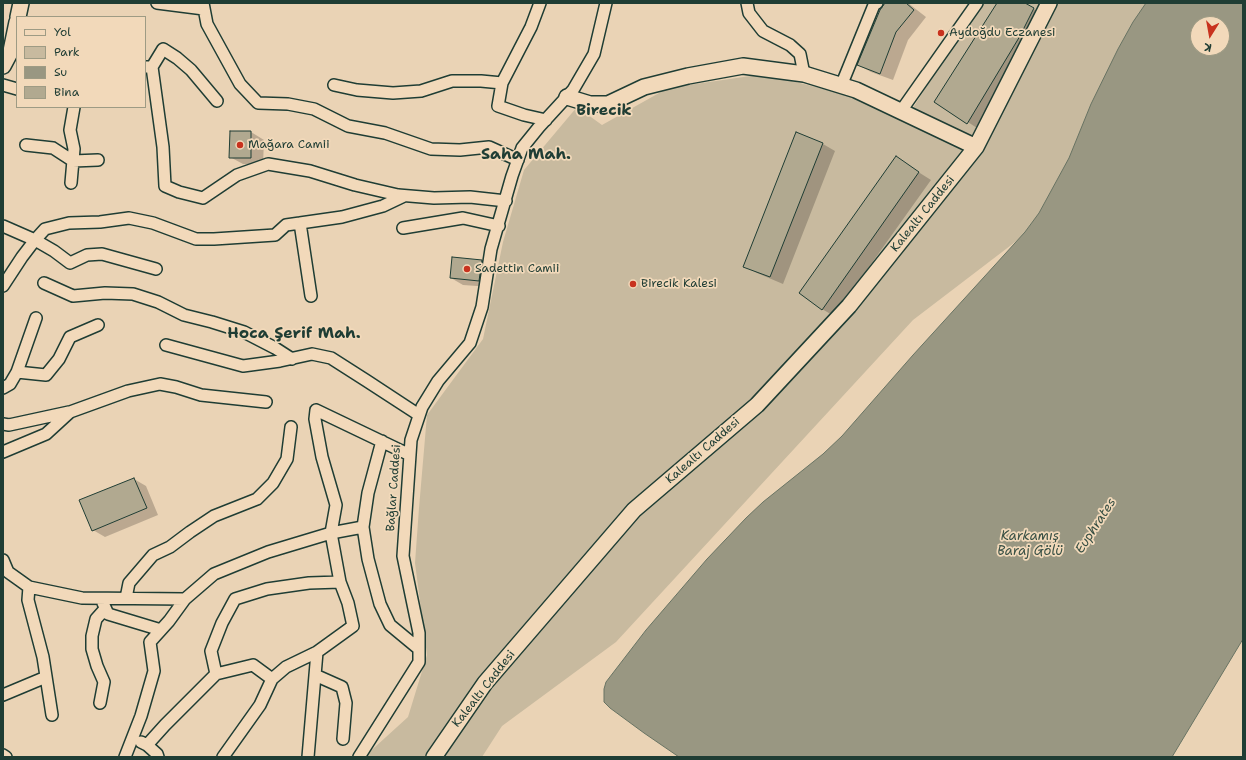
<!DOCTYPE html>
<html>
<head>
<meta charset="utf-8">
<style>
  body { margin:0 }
  #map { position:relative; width:1246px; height:760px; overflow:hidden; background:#ead3b5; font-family:"Shantell Sans",sans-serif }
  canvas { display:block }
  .frame { position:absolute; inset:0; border:4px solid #1f3d34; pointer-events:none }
  .legend { position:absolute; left:16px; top:16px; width:130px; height:92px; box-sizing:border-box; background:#f2d9ba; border:1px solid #9e9b84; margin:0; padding:5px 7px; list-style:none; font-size:12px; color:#1f3d34 }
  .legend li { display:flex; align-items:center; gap:8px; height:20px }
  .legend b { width:20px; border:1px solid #9e9b84 }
  .north { position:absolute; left:1190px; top:16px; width:40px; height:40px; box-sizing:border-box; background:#f2d9ba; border:1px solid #9e9b84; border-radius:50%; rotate:191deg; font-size:11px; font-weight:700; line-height:16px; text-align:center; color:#1f3d34 }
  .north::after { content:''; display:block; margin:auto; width:14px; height:18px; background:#c8321e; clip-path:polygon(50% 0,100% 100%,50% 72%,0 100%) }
</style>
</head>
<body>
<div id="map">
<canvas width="1246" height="760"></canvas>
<div class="frame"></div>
<ul class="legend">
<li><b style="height:5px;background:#f2d9ba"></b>Yol</li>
<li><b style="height:11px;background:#c8ba9f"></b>Park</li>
<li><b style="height:11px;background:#999782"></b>Su</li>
<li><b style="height:11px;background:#b1a990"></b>Bina</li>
</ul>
<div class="north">K</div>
</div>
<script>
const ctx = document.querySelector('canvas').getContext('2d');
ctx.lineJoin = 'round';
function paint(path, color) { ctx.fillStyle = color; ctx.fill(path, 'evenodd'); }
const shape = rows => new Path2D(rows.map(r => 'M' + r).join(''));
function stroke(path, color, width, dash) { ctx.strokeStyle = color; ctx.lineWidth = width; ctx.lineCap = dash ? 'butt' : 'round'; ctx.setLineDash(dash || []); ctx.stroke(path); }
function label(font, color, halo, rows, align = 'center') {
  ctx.font = font + ' "Shantell Sans",sans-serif'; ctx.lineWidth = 3.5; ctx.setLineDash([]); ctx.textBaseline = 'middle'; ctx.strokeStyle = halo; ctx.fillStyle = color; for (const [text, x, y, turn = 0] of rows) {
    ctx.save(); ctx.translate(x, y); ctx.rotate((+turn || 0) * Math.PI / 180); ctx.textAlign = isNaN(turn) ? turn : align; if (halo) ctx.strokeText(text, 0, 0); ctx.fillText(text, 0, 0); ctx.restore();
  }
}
paint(shape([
  [979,3,1234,3,1198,24,1061,207,913,320,616,642,502,726,482,757,364,757,408,717,427,655,415,563,419,508,427,415,483,339,503,242,524,170,577,107,602,125,668,88,764,74,911,111]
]), '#c8ba9f');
const water = shape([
  [1146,3,1243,3,1243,639,1172,757,679,757,644,733,610,708,604,702,604,689,606,682,646,630,707,559,746,518,763,502,823,454,842,436,913,355,1025,232,1039,213,1069,158,1091,104,1118,49,1133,22,1146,3],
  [1198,24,1222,24,1222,48,1198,48,1198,24]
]);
paint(water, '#999782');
stroke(water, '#687363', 1);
paint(shape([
  [886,3,908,3,926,17,908,40,893,80,871,72,858,65],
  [998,3,1023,3,1046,16,980,130,936,101],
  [231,132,251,132,264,140,263,165,243,164,230,157],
  [823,144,835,151,783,284,757,273,744,266],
  [896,158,931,180,834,316,822,309],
  [453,258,482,261,494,268,491,287,463,285,451,278],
  [134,479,146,486,158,515,105,537,93,530]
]), '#0003');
const building = shape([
  [885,3,906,3,914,10,896,32,880,74,857,65,880,10,885,3],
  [997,3,1025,3,1034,8,1020,36,967,124,934,102,997,3],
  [230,131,251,131,251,158,229,158,230,131],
  [796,132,823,143,770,277,743,267,796,132],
  [896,156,919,172,822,310,799,293,896,156],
  [452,257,482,260,479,281,450,278,452,257],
  [134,478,147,508,92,531,79,500,134,478]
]);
paint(building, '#b1a990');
stroke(building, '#1f3d34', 1);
const street = shape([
  [157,3,204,9],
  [203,3,207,24,240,84,258,103,288,104,314,109,348,126,385,133,431,149,460,150,489,147,518,160],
  [747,3,749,13,763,31,790,45,800,54,804,74],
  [145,67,152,67,163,147,165,186,179,192,203,198,237,175,268,164,310,171,355,185,398,195,434,198,470,197,506,201],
  [152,67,163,49,177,58,191,70,217,101],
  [502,83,531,27,540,3],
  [3,85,17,89],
  [334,85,357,90,393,93,421,91,452,81,481,81,502,83,498,106,524,115,546,120],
  [841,86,874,5,877,3],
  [901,111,977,3],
  [26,145,53,148,73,161,98,160],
  [71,183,74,149,70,130,74,107],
  [300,223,311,296],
  [3,226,35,240,54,251,70,263,87,255,102,254,156,269],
  [403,228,463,218,499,226],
  [44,283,73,296,105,293,133,294,158,302,184,315,212,322,244,332,275,348,292,359],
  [3,286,22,257,35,240,45,229,69,223,100,222,129,218,153,223,196,239,214,239,275,235,286,225,342,217,383,206,404,196],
  [166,345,243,366,280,361,312,354,331,358,367,381,419,415],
  [17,372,46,375,59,359,70,337,98,325],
  [3,388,10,384,17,372,36,318],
  [3,424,9,425,69,412],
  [382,441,368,493,363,527,368,559,380,604,390,625,419,649],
  [3,452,46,434,70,412,128,391,160,384,176,387,201,395,266,402],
  [3,560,8,572,29,587,82,598,185,599],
  [29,587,28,600,43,657,52,715],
  [126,598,129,583,153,555,170,547,190,532,214,516,257,499,273,483,287,459,291,427],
  [103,603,108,614,161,630],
  [216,674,211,651,222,623,235,599,267,589,309,583,340,582],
  [315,675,342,687,346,703,343,739],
  [3,695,46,677],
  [100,703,104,682,97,666,92,649,92,636,96,619,105,609],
  [141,742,147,745,157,754,158,757],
  [147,745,165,725,216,674,253,665,272,679],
  [3,755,6,757],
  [125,757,141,716,154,671,150,642,169,621,185,599,214,574,268,552,331,533,363,527],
  [223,757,260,705,272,679,286,667,317,652,353,626,348,603,340,582,331,533,336,505,322,457,315,419,316,410,410,455],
  [308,757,317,652],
  [359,757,419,662,419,633,403,556,411,440,422,407,438,381,470,343,482,307,491,249,512,176,522,148,539,127,573,90,594,54,606,3]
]);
const secondary = shape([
  [18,17,21,3],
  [3,66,11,51,17,22],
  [567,97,590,104,608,104,644,87,688,76,743,66,804,74,856,90,976,147],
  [434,757,485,683,634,510,757,405,849,306,976,147,1049,3]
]);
stroke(street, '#1f3d34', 14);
stroke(secondary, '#1f3d34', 18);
stroke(street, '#f2d9ba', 11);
stroke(secondary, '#f2d9ba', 15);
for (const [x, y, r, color] of [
  [941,33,4,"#c8321e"],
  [240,145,4,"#c8321e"],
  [467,269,4,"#c8321e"],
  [633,284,4,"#c8321e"]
]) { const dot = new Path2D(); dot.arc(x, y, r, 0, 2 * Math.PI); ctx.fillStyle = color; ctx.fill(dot); stroke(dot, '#f2d9ba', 1.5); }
label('12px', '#1f3d34', '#f2d9ba', [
  ["Aydoğdu Eczanesi",949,33],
  ["Mağara Camii",248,145],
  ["Sadettin Camii",475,269],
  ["Birecik Kalesi",641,284]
], 'left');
label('12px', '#1f3d34', '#f2d9ba', [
  ["Kalealtı Caddesi",923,214,-51],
  ["Kalealtı Caddesi",703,451,-41],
  ["Bağlar Caddesi",394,488,-86],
  ["Kalealtı Caddesi",484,689,-52]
]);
label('italic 13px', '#374f44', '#f2d9ba', [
  ["Euphrates",1096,526,-57],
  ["Karkamış",1030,537],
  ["Baraj Gölü",1030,552]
]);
label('bold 16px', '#1f3d34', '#f2d9ba', [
  ["Birecik",604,111],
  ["Saha Mah.",526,155],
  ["Hoca Şerif Mah.",294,334]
]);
</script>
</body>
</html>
